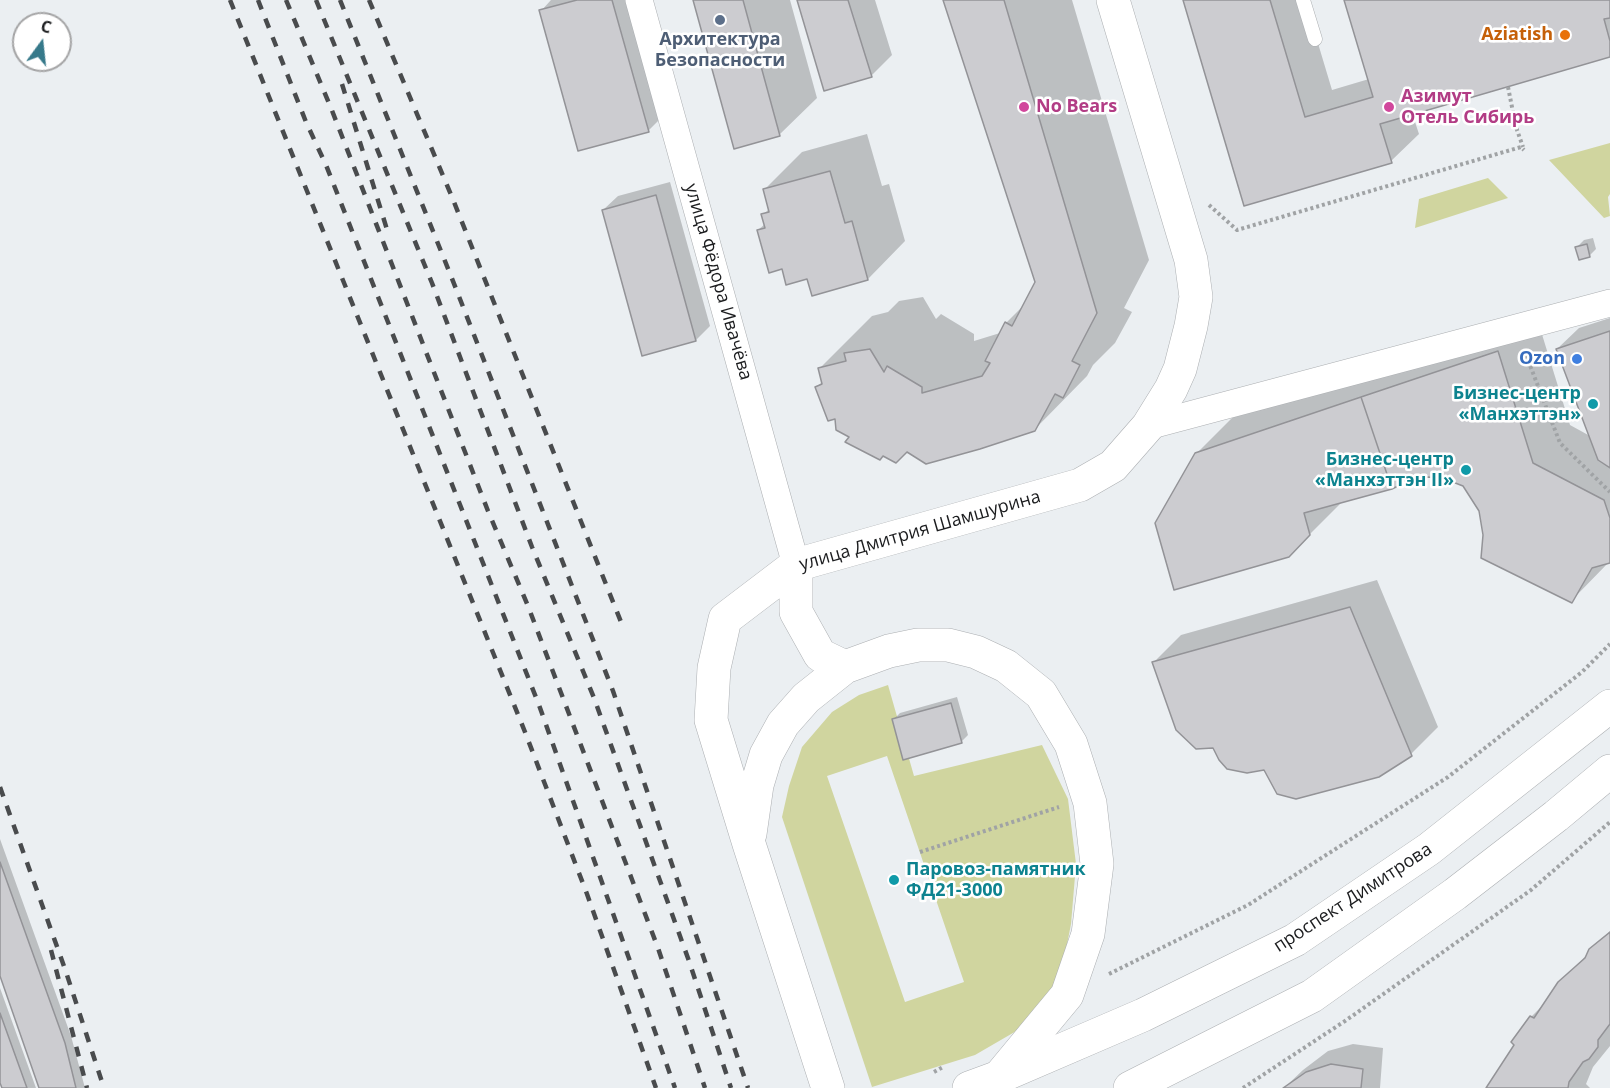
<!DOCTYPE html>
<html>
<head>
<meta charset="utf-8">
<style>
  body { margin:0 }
  #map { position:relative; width:1610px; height:1088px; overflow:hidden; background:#ebeff2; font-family:"Open Sans",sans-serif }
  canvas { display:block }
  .north { position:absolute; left:12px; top:12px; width:60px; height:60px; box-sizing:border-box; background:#fff; border:2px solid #a4a4a5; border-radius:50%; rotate:15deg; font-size:16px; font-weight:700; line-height:24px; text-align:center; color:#1b1c1e }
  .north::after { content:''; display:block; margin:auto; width:21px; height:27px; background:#36798a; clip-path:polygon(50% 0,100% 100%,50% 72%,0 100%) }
</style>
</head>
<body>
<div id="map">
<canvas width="1610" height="1088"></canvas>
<div class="north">С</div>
</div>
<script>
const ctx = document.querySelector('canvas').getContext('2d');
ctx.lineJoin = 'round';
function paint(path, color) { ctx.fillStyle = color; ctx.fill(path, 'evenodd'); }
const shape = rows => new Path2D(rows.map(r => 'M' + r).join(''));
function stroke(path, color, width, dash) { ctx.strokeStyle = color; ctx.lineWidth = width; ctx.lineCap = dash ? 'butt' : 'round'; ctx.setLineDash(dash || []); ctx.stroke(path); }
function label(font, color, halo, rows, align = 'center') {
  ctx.font = font + ' "Open Sans",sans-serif'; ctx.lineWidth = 5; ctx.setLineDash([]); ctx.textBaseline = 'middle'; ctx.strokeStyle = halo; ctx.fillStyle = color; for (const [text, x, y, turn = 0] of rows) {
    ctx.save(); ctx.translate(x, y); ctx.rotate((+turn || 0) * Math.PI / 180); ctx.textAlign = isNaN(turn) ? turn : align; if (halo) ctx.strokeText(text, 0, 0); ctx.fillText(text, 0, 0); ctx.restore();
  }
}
paint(shape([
  [1610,143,1610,194,1608,197,1610,216,1604,218,1549,160],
  [1488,178,1508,198,1415,228,1419,199],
  [888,685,914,776,1042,745,1068,799,1076,864,1071,924,1061,975,1037,1019,975,1055,872,1087,782,817,789,786,802,747,832,712,859,695],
  [887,756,964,982,905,1002,827,776]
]), '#d0d59f');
paint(shape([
  [551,0,630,0,662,117,648,131,541,11],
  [694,0,790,0,817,98,779,135],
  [798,0,875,0,892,55,871,76],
  [944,0,1072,0,1149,260,1124,308,1132,312,1115,343,1093,365,1087,376,1034,430,907,450,851,436,817,387,823,381,819,369,872,316,888,312,899,301,923,297,936,319,941,314,974,334,974,341,1000,333,1006,323,1026,303,1036,282],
  [1185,0,1305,0,1332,90,1369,79,1346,0,1610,0,1610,55,1412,113,1419,134,1391,161,1245,204],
  [867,134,882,186,889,184,905,241,868,279,808,277,783,267,758,230,765,224,763,215,770,208,764,190,802,152],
  [670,182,710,326,696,340,603,210,618,196],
  [1593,238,1596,249,1589,256,1577,247,1584,240],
  [1536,315,1570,425,1590,436,1557,349,1579,328,1610,318,1610,561,1571,601,1485,535,1480,510,1464,485,1446,477,1428,476,1407,480,1343,501,1289,555,1197,453,1253,397],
  [1377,580,1438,727,1411,754,1264,768,1213,747,1154,662,1181,635],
  [957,697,968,735,961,742,893,720,900,713],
  [0,839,71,1036,85,1088,41,1088,0,972],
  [1610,931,1610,1046,1593,1067,1586,1084,1590,1088,1488,1088,1516,1045,1531,1017,1547,1001,1559,983],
  [0,988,36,1088,4,1088,0,1078],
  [1353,1044,1383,1048,1380,1088,1284,1088,1303,1070,1328,1051]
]), '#0003');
const building = shape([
  [577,0,612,0,649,132,578,151,539,10,577,0],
  [693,0,743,0,780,136,734,149,693,0],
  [797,0,848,0,872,77,824,91,797,0],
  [943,0,1004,0,1097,313,1072,361,1080,365,1063,398,1055,394,1035,431,980,449,926,464,907,452,896,463,883,456,880,460,845,442,849,437,836,430,835,419,828,421,815,387,822,384,818,368,846,361,844,353,870,349,884,372,887,366,922,387,922,393,982,376,990,363,985,361,1005,322,1012,326,1035,282,943,0],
  [1183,0,1270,0,1305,117,1373,97,1344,0,1610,0,1610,18,1604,19,1610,41,1610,57,1380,124,1392,163,1244,206,1183,0],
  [830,171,845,223,852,221,868,280,812,296,807,279,786,285,782,269,769,273,757,230,765,228,761,214,769,212,763,189,830,171],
  [656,195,696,341,642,356,602,210,656,195],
  [1587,244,1590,257,1579,260,1575,247,1587,244],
  [1610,331,1610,468,1598,460,1556,349,1610,331],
  [1498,351,1533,463,1604,500,1610,518,1610,563,1592,568,1572,603,1481,558,1483,535,1479,511,1463,486,1445,479,1428,477,1408,481,1392,489,1361,397,1498,351],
  [1361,397,1392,489,1304,513,1310,535,1289,557,1174,590,1155,523,1195,453,1361,397],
  [1350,607,1412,756,1379,777,1296,799,1277,794,1264,770,1247,773,1227,769,1219,760,1213,748,1196,749,1176,730,1152,662,1350,607],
  [951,703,962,743,903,760,892,719,951,703],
  [0,862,65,1043,76,1088,39,1088,0,976,0,862],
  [1610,932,1610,1024,1598,1040,1598,1047,1589,1059,1583,1062,1569,1082,1568,1088,1486,1088,1514,1045,1511,1042,1530,1016,1534,1018,1558,982,1585,958,1589,949,1610,932],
  [0,1013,27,1088,2,1088,0,1083,0,1013],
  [1331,1064,1363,1069,1361,1088,1283,1088,1306,1072,1331,1064]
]);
paint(building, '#ccccd0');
stroke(building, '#939397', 1.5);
const lane = shape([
  [1303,0,1315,39]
]);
const street = shape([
  [639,0,796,565],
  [1148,426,1610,303]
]);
const secondary = shape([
  [796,565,796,612,820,655,845,667],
  [750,834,757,785,766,755,783,724,806,698,845,667,889,651,918,645,948,645,976,652,1006,666,1041,694,1071,744,1090,803,1097,864,1088,934,1067,995,999,1077],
  [828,1088,749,844,711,720,714,668,725,619,796,565,1080,485,1113,466,1148,426,1171,389,1180,369,1191,326,1196,297,1191,260,1113,0]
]);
const primary = shape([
  [969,1088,999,1077,1143,1015,1295,940,1429,849,1610,706],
  [1130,1088,1312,996,1455,894,1556,816,1610,771]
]);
stroke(lane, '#acafb2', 15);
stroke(street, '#acafb2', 28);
stroke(secondary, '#acafb2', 34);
stroke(primary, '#acafb2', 34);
stroke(shape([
  [1508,87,1516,127,1523,147],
  [1209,205,1237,230,1521,147,1524,150],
  [1526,355,1560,443,1610,492],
  [920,852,1059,807],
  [1109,974,1248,905,1448,777,1582,672,1610,644],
  [934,1072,943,1067],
  [1243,1088,1345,1021,1531,890,1610,822]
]), '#a0a3a5', 4, [3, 3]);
stroke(lane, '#fff', 14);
stroke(street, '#fff', 27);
stroke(secondary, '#fff', 33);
stroke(primary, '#fff', 33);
stroke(shape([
  [230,0,525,732,587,894,656,1088],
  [258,0,306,122,326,165,539,705,675,1088],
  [286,0,331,108,488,511,528,606,658,948,705,1088],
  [316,0,432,283,532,547,594,698,689,961,731,1088],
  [340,0,451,276,613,691,748,1088],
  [369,0,452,197,621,622],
  [342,84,389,236],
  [0,787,65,969,104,1088],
  [51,950,87,1088]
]), '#494b4d', 4.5, [10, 10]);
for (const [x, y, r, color] of [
  [720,20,6,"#5c6f8a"],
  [1565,35,6,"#e8710a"],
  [1024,107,6,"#d1479c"],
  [1389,107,6,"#d1479c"],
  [1577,359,6,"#3f7fe0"],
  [1593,404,6,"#0f9aa8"],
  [1466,470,6,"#0f9aa8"],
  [894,880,6,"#0f9aa8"]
]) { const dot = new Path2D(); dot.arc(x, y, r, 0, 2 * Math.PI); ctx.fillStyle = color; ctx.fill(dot); stroke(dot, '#fff', 2); }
label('bold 18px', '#c56008', '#fff', [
  ["Aziatish",1553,35]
], 'right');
label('bold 18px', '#4e5e75', '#fff', [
  ["Архитектура",720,40],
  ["Безопасности",720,61]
]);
label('bold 18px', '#b23c85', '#fff', [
  ["Азимут",1401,97],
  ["Отель Сибирь",1401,118],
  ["No Bears",1036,107]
], 'left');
label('18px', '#1b1c1e', '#fff', [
  ["улица Фёдора Ивачёва",718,282,74],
  ["улица Дмитрия Шамшурина",920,531,-16],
  ["проспект Димитрова",1353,898,-33]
]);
label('bold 18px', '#366cbe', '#fff', [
  ["Ozon",1565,359]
], 'right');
label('bold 18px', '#0d838f', '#fff', [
  ["Бизнес-центр",1581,394],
  ["«Манхэттэн»",1581,415],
  ["Бизнес-центр",1454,460],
  ["«Манхэттэн II»",1454,481],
  ["Паровоз-памятник",906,870,"left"],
  ["ФД21-3000",906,891,"left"]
], 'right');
</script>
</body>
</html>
